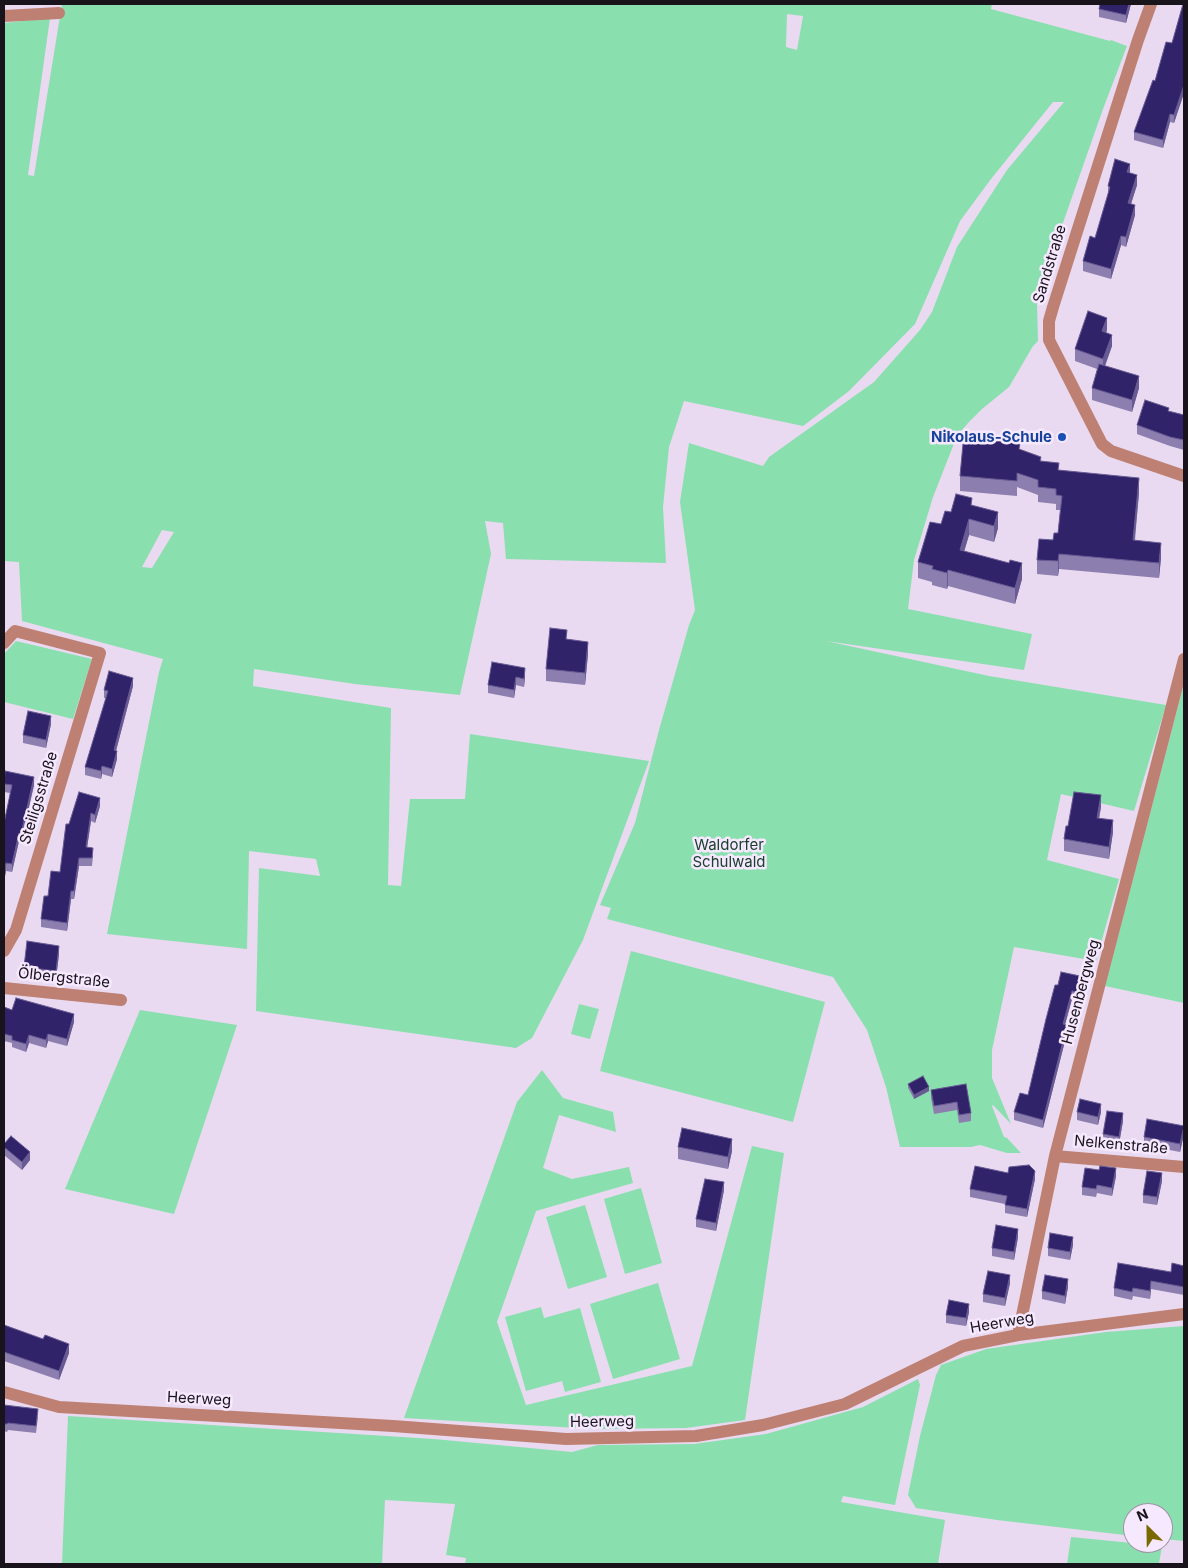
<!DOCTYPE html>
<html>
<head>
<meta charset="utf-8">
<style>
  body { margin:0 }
  #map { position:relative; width:1188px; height:1568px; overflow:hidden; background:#e9daf1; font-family:Inter,sans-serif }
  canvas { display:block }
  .frame { position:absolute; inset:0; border:5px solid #19141c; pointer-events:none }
  .north { position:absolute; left:1123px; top:1503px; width:50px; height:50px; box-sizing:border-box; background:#f6e8fe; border:1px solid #9e93a4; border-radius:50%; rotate:337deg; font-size:14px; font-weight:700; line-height:20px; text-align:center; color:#19141c }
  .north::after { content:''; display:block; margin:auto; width:18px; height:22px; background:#7a6800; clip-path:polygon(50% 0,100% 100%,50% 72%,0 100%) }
</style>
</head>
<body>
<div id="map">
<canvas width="1188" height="1568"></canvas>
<div class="frame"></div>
<div class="north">N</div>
</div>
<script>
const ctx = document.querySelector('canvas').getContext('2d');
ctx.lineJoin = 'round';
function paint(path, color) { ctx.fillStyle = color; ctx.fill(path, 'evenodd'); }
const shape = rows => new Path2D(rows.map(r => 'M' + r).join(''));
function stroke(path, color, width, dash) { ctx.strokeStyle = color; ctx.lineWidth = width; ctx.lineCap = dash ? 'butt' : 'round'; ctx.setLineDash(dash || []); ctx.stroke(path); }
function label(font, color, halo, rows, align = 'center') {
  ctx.font = font + ' Inter,sans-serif'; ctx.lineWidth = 5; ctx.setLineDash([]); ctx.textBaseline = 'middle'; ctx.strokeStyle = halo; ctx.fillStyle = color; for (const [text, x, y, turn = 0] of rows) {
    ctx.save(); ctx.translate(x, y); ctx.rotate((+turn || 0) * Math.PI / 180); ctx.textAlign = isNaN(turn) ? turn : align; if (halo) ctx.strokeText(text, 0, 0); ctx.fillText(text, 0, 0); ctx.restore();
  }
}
paint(shape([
  [62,4,992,4,991,9,1110,41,1111,40,1127,46,1103,109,1045,274,1037,304,1038,341,1033,346,1009,387,982,409,968,423,957,436,933,497,914,560,908,609,1032,634,1024,670,826,641,989,676,1166,705,1134,811,1061,794,1047,860,1119,879,1096,961,1014,947,992,1050,992,1078,1011,1124,993,1105,992,1106,1004,1137,1007,1138,1021,1153,1007,1153,980,1145,971,1147,900,1147,886,1087,867,1030,833,977,607,919,611,908,600,905,635,823,659,730,689,625,695,610,680,502,689,443,763,466,769,457,874,382,920,330,932,312,957,247,1007,170,1064,102,1053,102,991,179,960,221,915,324,849,391,803,426,684,401,669,447,663,507,666,563,506,559,503,523,485,521,491,554,460,695,355,684,254,669,253,686,391,708,388,885,401,886,410,799,465,799,470,734,649,761,583,940,532,1038,516,1048,256,1011,259,868,320,876,316,859,249,851,247,949,107,934,159,672,163,659,22,621,19,562,4,561,4,23,50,18,28,175,34,176],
  [787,14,803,16,797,50,786,47],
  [162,530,174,532,152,568,142,567],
  [16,641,92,659,73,719,4,702,4,654],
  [1184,683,1184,1003,1105,986],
  [631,951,825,1002,793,1122,600,1071],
  [579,1004,599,1009,590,1039,571,1034],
  [140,1010,237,1025,174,1214,65,1189],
  [542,1070,563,1098,613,1112,616,1132,559,1115,543,1168,572,1179,629,1167,633,1183,536,1211,497,1322,526,1405,692,1366,752,1146,784,1153,745,1420,686,1428,595,1429,404,1418,517,1102],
  [641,1188,662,1263,625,1274,604,1199],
  [585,1205,607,1277,568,1289,546,1217],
  [658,1283,680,1359,613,1379,590,1304],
  [541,1307,544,1318,580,1308,601,1382,565,1392,562,1381,526,1391,505,1317],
  [1184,1326,1184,1541,1163,1539,1163,1513,1133,1513,1133,1536,997,1520,916,1508,908,1495,920,1436,936,1375,941,1365,986,1349,1106,1332],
  [918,1379,920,1385,895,1505,843,1496,841,1502,945,1520,938,1564,465,1564,466,1558,446,1555,455,1504,385,1500,382,1564,62,1564,68,1416,434,1439,572,1452,598,1445,694,1444,766,1434,863,1407],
  [1071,1537,1162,1546,1159,1564,1067,1564]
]), '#8adfae');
stroke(shape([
  [1151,4,1138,40,1053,307,1049,321,1049,340,1102,444,1111,451,1184,476],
  [4,16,59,13],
  [4,643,15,631,100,653,16,930,4,951],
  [4,988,121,1000],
  [1055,1156,1184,1167],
  [1018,1335,1055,1156,1184,659],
  [4,1392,59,1407,393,1426,566,1439,696,1436,763,1425,845,1404,963,1346,1018,1335,1184,1314]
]), '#be8073', 12);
paint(shape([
  [1100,4,1131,4,1126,23,1099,17,1099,9],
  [1184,4,1184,93,1174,123,1170,122,1163,148,1134,140,1134,132,1155,81,1172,43],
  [1130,173,1137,185,1131,204,1135,215,1126,247,1121,245,1111,279,1083,271,1083,261,1095,238,1108,196,1108,186],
  [1107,330,1106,333,1112,346,1105,366,1139,388,1132,412,1092,400,1092,388,1097,369,1075,361,1075,349],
  [1169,411,1184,415,1184,450,1170,446,1137,434,1137,425],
  [1021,450,1059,470,1139,493,1135,540,1161,558,1159,578,1059,569,1058,576,1037,574,1037,560,1058,533,1060,510,1056,510,1056,504,1038,502,1038,495,1017,487,1017,496,960,491,960,476],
  [972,505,998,528,994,542,969,535,964,551,1022,579,1015,604,948,586,947,589,932,585,932,582,918,578,918,562,941,524,951,512],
  [588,654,585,685,546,681,546,669],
  [492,662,525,676,524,687,516,685,514,698,488,693,488,685],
  [133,686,116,751,117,759,112,777,102,774,101,779,85,775,85,767,106,698,104,698,104,690],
  [51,724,46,748,23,743,23,735],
  [4,775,34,785,21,842,19,841,12,872,6,871,4,881,10,793,4,792],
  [100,806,95,823,91,821,87,847,93,856,92,866,79,866,74,899,71,899,67,931,41,927,41,919,48,896,60,872,69,824],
  [1101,807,1099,818,1113,832,1109,859,1064,851,1064,839,1068,826],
  [59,954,56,979,24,975,24,967],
  [1080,984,1077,1000,1072,999,1065,1024,1067,1033,1043,1128,1014,1120,1014,1112,1028,1095,1058,985],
  [4,1007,12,1010,74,1022,67,1046,48,1041,46,1048,29,1043,26,1052,12,1047,12,1043,4,1041],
  [908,1084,929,1091,914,1099,908,1088],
  [966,1084,971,1113,971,1121,959,1123,957,1110,934,1114,931,1098,931,1090],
  [1077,1112,1101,1112,1098,1125,1077,1120],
  [1123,1121,1119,1144,1103,1142,1103,1134],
  [1184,1134,1180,1152,1144,1145,1144,1137],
  [4,1144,30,1160,22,1170,4,1155],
  [678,1147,732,1151,728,1169,678,1159],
  [1116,1176,1112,1196,1097,1193,1096,1197,1082,1195,1082,1187],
  [1035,1179,1027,1217,1005,1213,1005,1204,970,1197,970,1189],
  [1162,1181,1157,1205,1143,1203,1143,1195],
  [724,1190,716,1231,696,1227,696,1219],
  [1018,1237,1014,1260,992,1256,992,1248],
  [1073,1245,1070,1260,1048,1256,1048,1248],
  [1184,1266,1184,1295,1151,1289,1150,1299,1133,1296,1132,1300,1114,1296,1114,1288,1171,1272],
  [1010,1283,1005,1306,983,1302,983,1294],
  [1068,1287,1065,1304,1042,1299,1042,1291],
  [969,1312,966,1326,946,1323,946,1315],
  [4,1325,69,1353,59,1380,4,1361],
  [4,1405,38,1417,36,1433,8,1430,7,1432,4,1431]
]), '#8c7eae');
paint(shape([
  [1129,4,1131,4,1126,23,1126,15],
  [1184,85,1184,93,1174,123,1174,115],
  [1170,114,1170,122,1163,148,1163,140],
  [1130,164,1130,173,1127,172],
  [1137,175,1137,185,1128,213,1128,203],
  [1135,205,1135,215,1126,247,1126,237],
  [1121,236,1121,245,1111,279,1111,269],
  [1107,318,1107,330,1102,343,1102,331],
  [1112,335,1112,346,1103,371,1103,359],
  [1139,376,1139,388,1132,412,1132,400],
  [1139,478,1139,493,1133,555,1133,540],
  [998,512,998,528,994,542,994,526],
  [969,519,969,535,960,566,960,550],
  [1161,543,1161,558,1159,578,1159,563],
  [1059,554,1059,569,1058,576,1058,561],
  [1022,563,1022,579,1015,604,1015,588],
  [948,570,948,586,947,589,947,573],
  [588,642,588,654,585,685,585,673],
  [525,668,525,676,524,687,524,679],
  [516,677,516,685,514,698,514,690],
  [133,678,133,686,114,758,114,750],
  [51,716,51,724,46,748,46,740],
  [117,751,117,759,112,777,112,769],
  [102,766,102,774,101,779,101,771],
  [34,777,34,785,21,842,21,834],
  [1101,795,1101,807,1097,830,1097,818],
  [100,798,100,806,95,823,95,815],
  [91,813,91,821,86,855,86,847],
  [1113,820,1113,832,1109,859,1109,847],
  [19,833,19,841,12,872,12,864],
  [79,858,79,866,74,899,74,891],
  [6,863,6,871,4,881,4,873],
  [71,891,71,899,67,931,67,923],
  [59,946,59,954,56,979,56,971],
  [1080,976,1080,984,1077,1000,1077,992],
  [1072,991,1072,999,1063,1032,1063,1024],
  [74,1014,74,1022,67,1046,67,1039],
  [1067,1025,1067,1033,1043,1128,1043,1120],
  [48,1034,48,1041,46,1048,46,1040],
  [29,1035,29,1043,26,1052,26,1044],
  [929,1087,929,1091,914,1099,914,1095],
  [1101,1104,1101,1112,1098,1125,1098,1117],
  [1123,1113,1123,1121,1119,1144,1119,1137],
  [1184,1126,1184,1134,1180,1152,1180,1144],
  [732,1139,732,1151,728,1169,728,1157],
  [30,1152,30,1160,22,1170,22,1162],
  [1116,1168,1116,1176,1112,1196,1112,1188],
  [1035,1171,1035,1179,1027,1217,1027,1209],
  [1162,1173,1162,1181,1157,1205,1157,1197],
  [724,1182,724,1190,716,1231,716,1223],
  [1018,1229,1018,1237,1014,1260,1014,1252],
  [1073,1237,1073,1245,1070,1260,1070,1252],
  [1010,1275,1010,1283,1005,1306,1005,1298],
  [1068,1279,1068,1287,1065,1304,1065,1296],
  [1151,1281,1151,1289,1150,1299,1150,1291],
  [969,1304,969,1312,966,1326,966,1318],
  [69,1344,69,1353,59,1380,59,1371]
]), '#685a92');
const building = shape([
  [1100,4,1129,4,1126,15,1099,9,1100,4],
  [1183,4,1184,4,1184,85,1174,115,1170,114,1163,140,1134,132,1153,80,1155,81,1166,42,1172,43,1183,4],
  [1115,159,1130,164,1127,172,1137,175,1128,203,1135,205,1126,237,1121,236,1111,269,1083,261,1090,236,1095,238,1110,187,1108,186,1115,159],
  [1088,311,1107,318,1102,331,1112,335,1103,359,1075,349,1088,311],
  [1099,364,1139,376,1132,400,1092,388,1099,364],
  [1145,400,1169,408,1168,411,1184,415,1184,440,1170,437,1137,425,1145,400],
  [964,433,1021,438,1019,449,1041,457,1040,461,1059,463,1058,470,1139,478,1133,540,1161,543,1159,563,1059,554,1058,561,1037,560,1039,539,1053,540,1054,533,1058,533,1062,496,1056,495,1056,489,1038,487,1038,480,1017,473,1017,481,960,476,964,433],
  [956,494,972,498,971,505,998,512,994,526,969,519,960,550,1009,563,1010,560,1022,563,1015,588,948,570,947,573,932,569,933,566,918,562,930,522,941,524,945,511,951,512,956,494],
  [550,628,567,630,566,639,588,642,585,673,546,669,550,628],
  [492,662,525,668,524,679,516,677,514,690,488,685,492,662],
  [109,671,133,678,114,750,117,751,112,769,102,766,101,771,85,767,108,691,104,690,109,671],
  [28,711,51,716,46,740,23,735,28,711],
  [5,771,34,777,21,834,19,833,12,864,6,863,4,873,4,823,12,785,4,784,5,771],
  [79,792,100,798,95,815,91,813,86,847,93,848,92,858,79,858,74,891,71,891,67,923,41,919,44,896,48,896,51,871,60,872,66,824,69,824,79,792],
  [1074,792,1101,795,1097,818,1113,820,1109,847,1064,839,1066,826,1068,826,1074,792],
  [27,941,59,946,56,971,24,967,27,941],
  [1061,972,1080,976,1077,992,1072,991,1063,1024,1067,1025,1043,1120,1014,1112,1020,1093,1028,1095,1046,1019,1055,985,1058,985,1061,972],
  [16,998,74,1014,67,1039,48,1034,46,1040,29,1035,26,1044,12,1040,12,1036,4,1034,4,1007,12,1010,16,998],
  [923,1076,929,1087,914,1095,908,1084,923,1076],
  [966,1084,971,1113,959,1115,957,1102,934,1106,931,1090,966,1084],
  [1080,1099,1101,1104,1098,1117,1077,1112,1080,1099],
  [1107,1111,1123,1113,1119,1137,1103,1134,1107,1111],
  [1147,1119,1184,1126,1180,1144,1144,1137,1147,1119],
  [682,1128,732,1139,728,1157,678,1147,682,1128],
  [11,1136,30,1152,22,1162,4,1147,4,1144,11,1136],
  [1029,1165,1035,1171,1027,1209,1005,1205,1007,1196,970,1189,975,1166,1008,1173,1009,1167,1029,1165],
  [1100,1166,1116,1168,1112,1188,1097,1185,1096,1189,1082,1187,1085,1168,1099,1170,1100,1166],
  [1147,1171,1162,1173,1157,1197,1143,1195,1147,1171],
  [705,1179,724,1182,716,1223,696,1219,705,1179],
  [996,1225,1018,1229,1014,1252,992,1248,996,1225],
  [1050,1233,1073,1237,1070,1252,1048,1248,1050,1233],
  [1118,1263,1171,1272,1172,1263,1184,1266,1184,1287,1151,1281,1150,1291,1133,1288,1132,1292,1114,1288,1118,1263],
  [988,1271,1010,1275,1005,1298,983,1294,988,1271],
  [1045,1275,1068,1279,1065,1296,1042,1291,1045,1275],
  [949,1300,969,1304,966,1318,946,1315,949,1300],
  [4,1325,43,1339,45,1335,69,1344,59,1371,4,1352,4,1325],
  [4,1405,38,1409,36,1426,8,1423,7,1424,4,1424,4,1405]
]);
paint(building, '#30236a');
stroke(building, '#685a92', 1);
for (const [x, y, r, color] of [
  [1062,437,5,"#1a4fb4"]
]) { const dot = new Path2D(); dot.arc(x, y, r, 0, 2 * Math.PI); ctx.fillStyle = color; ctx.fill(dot); stroke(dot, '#f6e8fe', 2); }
label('15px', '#19141c', '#f6e8fe', [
  ["Sandstraße",1050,264,-73],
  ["Steiligsstraße",39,798,-73],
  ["Ölbergstraße",64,978,6],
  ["Husenbergweg",1081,992,-75],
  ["Nelkenstraße",1121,1145,5],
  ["Heerweg",1002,1323,-10],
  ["Heerweg",199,1399,3],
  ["Heerweg",602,1422,-1]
]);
label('bold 15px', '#164399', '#f6e8fe', [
  ["Nikolaus-Schule",1052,437]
], 'right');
label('15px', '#19412c', '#f6e8fe', [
  ["Waldorfer",729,845],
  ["Schulwald",729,862]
]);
</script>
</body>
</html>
